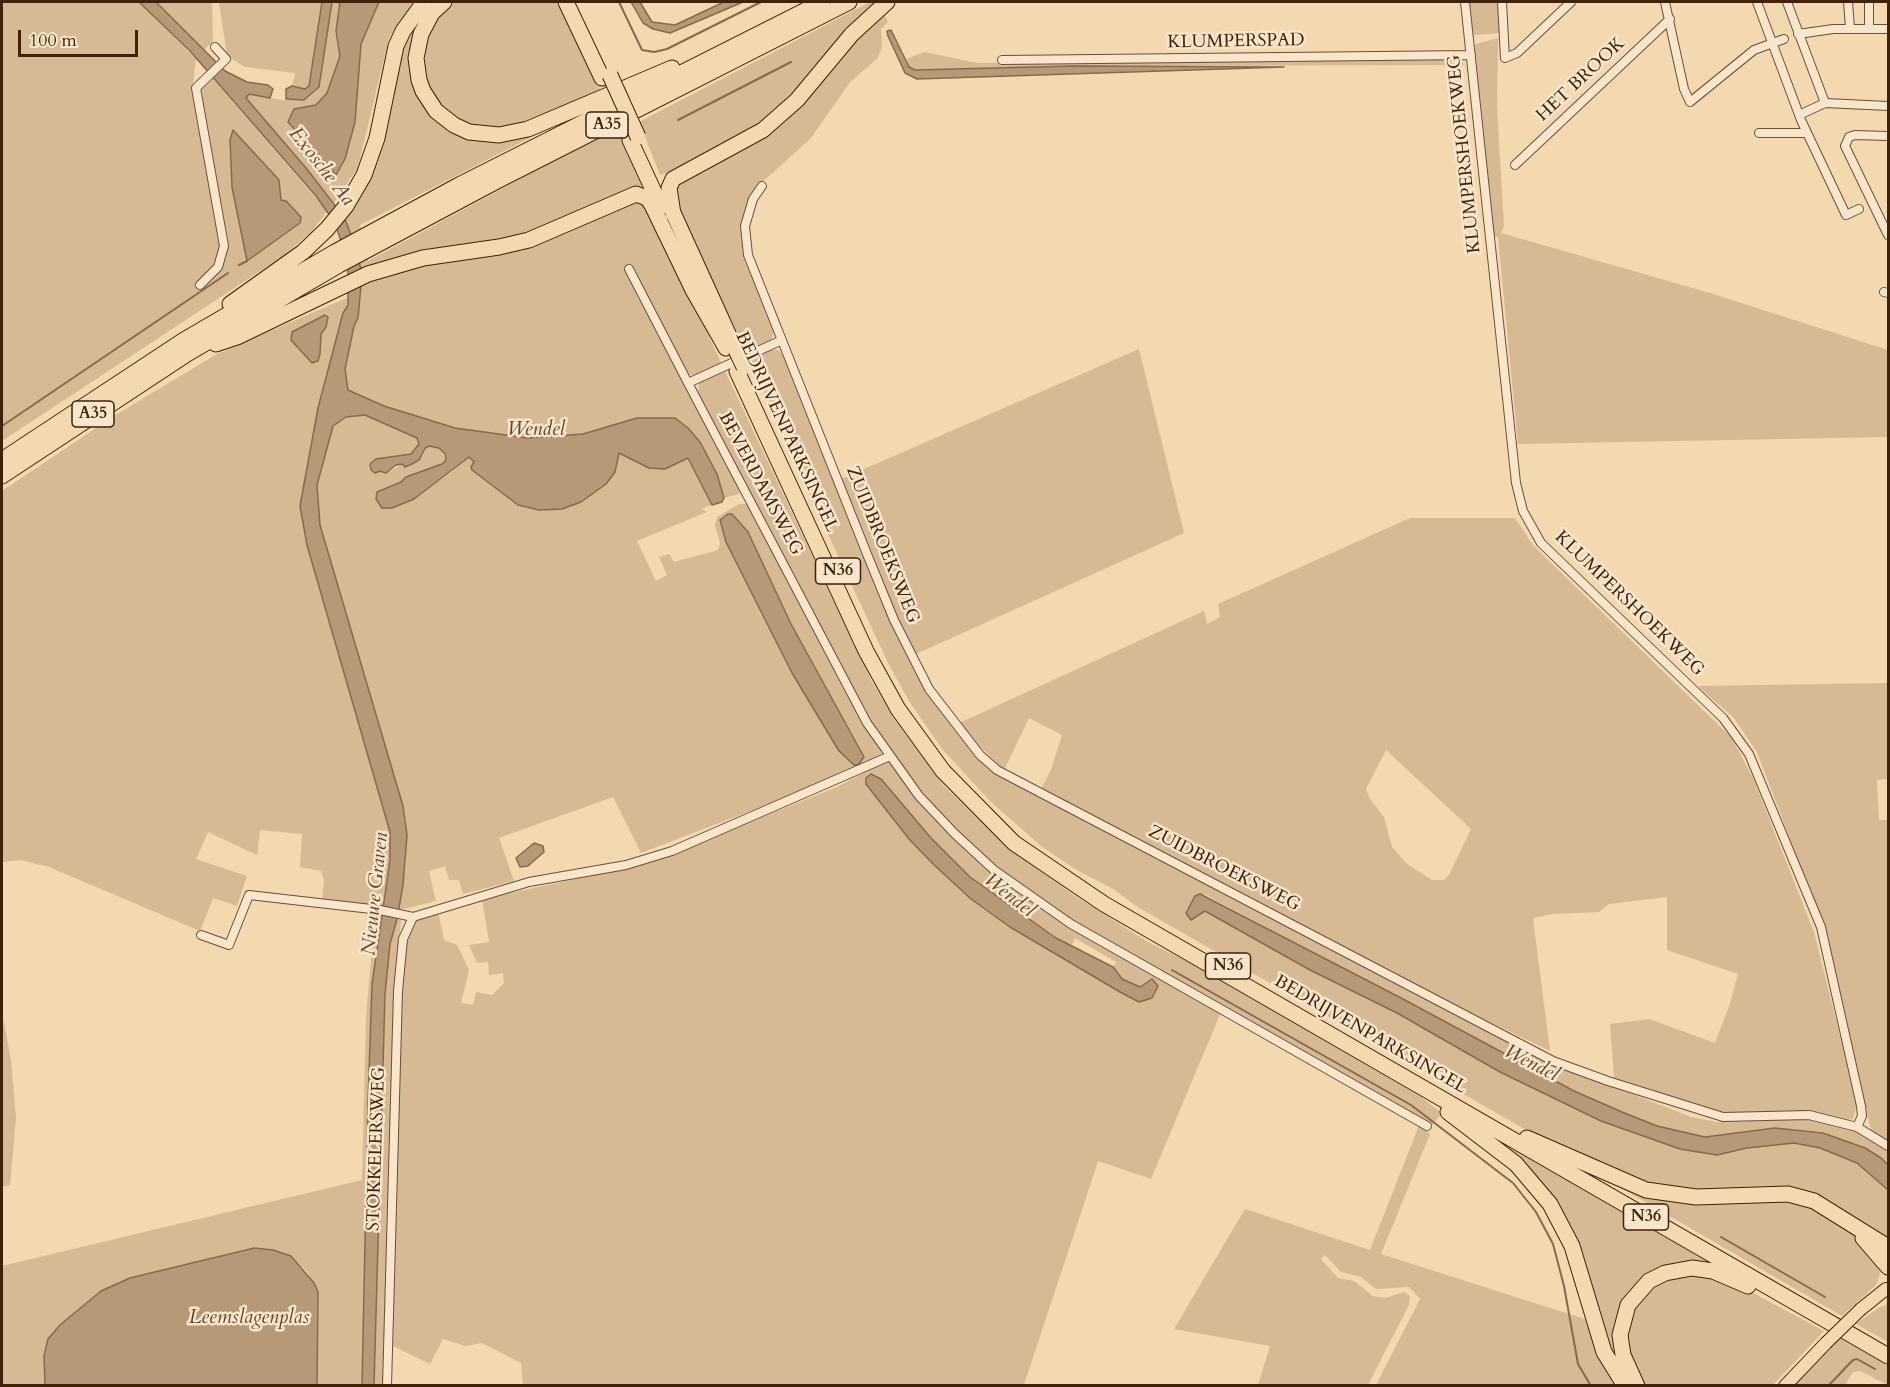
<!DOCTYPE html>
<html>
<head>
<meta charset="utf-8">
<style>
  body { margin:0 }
  #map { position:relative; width:1890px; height:1387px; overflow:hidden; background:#f3d9af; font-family:Cardo,serif }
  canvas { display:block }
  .frame { position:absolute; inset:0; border:3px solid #402109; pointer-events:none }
  .scale { position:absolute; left:18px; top:30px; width:120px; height:27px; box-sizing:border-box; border:3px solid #402109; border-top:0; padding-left:8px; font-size:18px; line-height:21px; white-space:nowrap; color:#402109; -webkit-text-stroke:4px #f7e6cb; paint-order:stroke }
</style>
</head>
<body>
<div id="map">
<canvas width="1890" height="1387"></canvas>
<div class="frame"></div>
<div class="scale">100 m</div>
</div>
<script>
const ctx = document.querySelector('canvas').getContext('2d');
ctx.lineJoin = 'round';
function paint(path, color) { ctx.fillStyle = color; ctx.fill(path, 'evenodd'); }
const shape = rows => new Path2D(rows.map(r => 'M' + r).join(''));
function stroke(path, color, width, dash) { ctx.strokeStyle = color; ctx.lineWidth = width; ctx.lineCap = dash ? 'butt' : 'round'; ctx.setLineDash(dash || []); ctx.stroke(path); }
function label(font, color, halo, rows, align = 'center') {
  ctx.font = font + ' Cardo,serif'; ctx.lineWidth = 5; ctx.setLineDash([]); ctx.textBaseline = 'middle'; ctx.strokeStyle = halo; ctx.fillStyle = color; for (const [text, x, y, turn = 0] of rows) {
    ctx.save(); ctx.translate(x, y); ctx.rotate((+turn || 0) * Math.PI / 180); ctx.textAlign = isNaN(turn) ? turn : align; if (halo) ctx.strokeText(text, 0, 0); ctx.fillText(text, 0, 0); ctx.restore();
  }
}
paint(shape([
  [2,2,139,2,196,59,193,84,221,245,219,260,214,269,196,285,197,288,217,274,225,256,226,239,200,90,213,79,327,211,312,231,286,254,2,441],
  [233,130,278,180,281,200,286,202,301,217,300,223,247,261,232,187,230,140],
  [156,2,212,2,213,41,204,50],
  [219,2,322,2,309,86,305,89,292,86,295,73,245,67,227,56],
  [332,2,340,2,336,31,340,56,327,93,316,105,294,110,288,122,333,174,358,72,361,44,379,2,413,2,389,38,358,167,334,203,246,98,249,94,282,100,304,100,315,92,319,87],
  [427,2,437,2,423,18,414,44,415,81,434,113,452,128,468,135,499,139,529,132,598,103,360,225,368,261,617,127,644,182,640,187,532,235,378,266,369,270,369,281,431,263,519,249,565,232,621,202,633,200,645,203,654,214,722,365,695,376,686,373,631,269,627,271,739,487,739,494,724,498,717,474,700,442,688,428,675,418,637,418,583,434,528,438,455,428,384,406,348,389,345,369,354,326,358,318,362,275,356,247,344,217,369,173,378,147,398,48,413,18],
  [452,2,562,2,601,91,509,127,495,129,478,127,457,119,436,99,424,73,427,39,436,19],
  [870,2,883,2,776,114,674,171,660,175,639,122],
  [1468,2,1499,2,1501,33,1474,35],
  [883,12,888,22,881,29,882,47,877,59,850,82,811,138,758,186,746,207,741,225,742,246,774,332,770,342,748,354,730,317,728,317,674,200,673,192,682,178,738,151],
  [1498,38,1497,107,1504,226,1501,233,1710,293,1888,350,1888,437,1518,444,1498,237,1493,237,1473,45],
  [925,52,977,63,1461,58,1464,65,1073,66,921,71,909,67,906,59],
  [349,297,318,408,300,506,313,567,389,820,390,860,382,908,322,900,324,881,321,871,300,867,302,834,260,830,257,855,208,832,196,859,247,876,237,906,213,898,200,931,49,867,21,860,2,862,2,491,114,416,217,354],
  [769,349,778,350,784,355,898,636,978,757,1222,891,1607,1084,1691,1117,1717,1122,1809,1117,1845,1126,1862,1134,1888,1149,1888,1165,1881,1158,1823,1132,1775,1128,1705,1137,1656,1126,1574,1091,1204,894,1200,913,1205,911,1309,970,1397,1013,1500,1072,1601,1121,1680,1149,1717,1155,1747,1148,1794,1143,1820,1148,1857,1163,1888,1190,1888,1244,1839,1208,1635,1183,1547,1142,1136,906,1115,890,1075,869,1041,846,991,802,943,750,909,701,889,665,786,444,750,359],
  [1139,349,1184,533,914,655,839,480],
  [724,369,871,680,894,719,944,786,1009,848,1075,896,1148,942,1188,962,1418,1095,1442,1113,1431,1127,1072,922,1022,888,976,852,937,812,896,762,864,715,698,395,699,382],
  [365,415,417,438,420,444,411,454,376,459,380,470,391,471,429,446,439,448,446,460,434,468,382,489,383,508,392,508,414,499,453,471,466,458,472,458,474,462,471,467,472,470,512,501,526,508,539,510,619,453,649,468,665,468,688,458,712,505,701,509,707,512,637,541,656,581,667,575,659,557,669,554,674,562,718,550,720,543,715,525,717,517,739,504,748,504,846,694,880,748,882,756,868,766,641,853,613,797,499,838,514,881,463,894,459,880,449,880,445,866,429,871,436,901,399,910,406,859,406,820,320,525,317,503,317,485,333,426,346,417],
  [735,517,748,532,791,624,864,757,846,756,839,751,792,673,726,542,724,528],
  [1410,518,1515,518,1533,545,1553,565,1731,737,1753,778,1814,932,1857,1104,1853,1119,1847,1120,1809,1111,1721,1115,1614,1078,1610,1024,1649,1019,1715,1043,1730,1004,1738,974,1667,950,1667,897,1609,904,1599,912,1552,914,1533,918,1550,1051,1463,1009,1041,789,1051,770,1062,735,1029,718,1004,770,957,724,1204,611,1207,624,1220,617,1218,604],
  [1386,750,1471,829,1449,875,1444,880,1432,880,1407,864,1392,847,1384,817,1370,799,1366,789],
  [1888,683,1888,779,1877,780,1879,820,1888,820,1888,1143,1871,1130,1824,928,1757,752,1734,718,1698,686],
  [888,760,992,870,1026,898,1064,923,1221,1012,1151,1179,1098,1161,1024,1385,523,1385,521,1363,482,1343,465,1346,443,1339,430,1364,393,1346,400,1009,404,953,409,928,415,920,438,911,444,940,457,945,469,970,461,1003,473,1005,476,992,492,995,504,983,503,973,489,975,488,962,477,963,469,945,489,942,482,899,646,864,837,787],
  [875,774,931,838,970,877,1057,938,1072,945,1075,938,1116,962,1113,967,1122,979,1140,987,1144,986,1139,1002,1010,927,971,899,933,864,866,784],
  [375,915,381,916,372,984,362,1385,317,1385,318,1292,308,1273,291,1256,264,1248,245,1249,225,1254,101,1291,60,1325,48,1339,44,1369,45,1385,2,1385,2,1266,362,1180,366,1017],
  [397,920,401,920,393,1008,383,1385,374,1386,385,994,390,944],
  [2,1012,11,1060,16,1118,10,1185,2,1187],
  [1452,1110,1754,1285,1701,1266,1637,1288,1616,1368,1565,1224],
  [1420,1123,1430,1134,1381,1254,1591,1321,1622,1385,1376,1385,1420,1299,1409,1287,1376,1289,1361,1277,1341,1272,1325,1255,1321,1259,1338,1278,1354,1281,1373,1296,1385,1298,1404,1292,1410,1296,1409,1305,1368,1385,1258,1385,1270,1346,1174,1329,1245,1209,1370,1250],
  [1602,1177,1671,1201,1697,1203,1786,1201,1812,1207,1849,1229,1883,1266,1876,1285,1842,1316],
  [1691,1272,1740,1286,1824,1331,1773,1385,1643,1385,1623,1336,1625,1319,1652,1284],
  [1888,1304,1888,1342,1856,1324,1878,1308],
  [1838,1337,1888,1365,1888,1385,1860,1371,1853,1372,1845,1385,1790,1386]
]), '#d5ba93');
const water = shape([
  [139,2,156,2,225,71,247,82,268,85,273,89,270,98,249,94,246,98,306,168,344,217,356,247,362,275,358,318,354,326,345,369,348,390,384,406,455,428,528,438,583,434,637,418,675,418,688,428,700,442,717,474,724,498,722,502,712,505,688,458,665,469,649,468,619,453,615,472,606,484,581,502,562,509,539,510,518,505,472,470,471,467,474,462,469,457,414,499,392,508,382,508,376,499,377,492,401,482,406,477,442,464,446,460,445,454,439,448,429,446,425,448,419,460,412,464,405,467,402,464,396,465,386,473,380,471,375,473,371,470,370,464,376,459,411,454,419,444,417,438,365,415,346,417,333,426,317,485,320,525,403,806,407,835,403,885,397,919,390,944,385,994,374,1385,362,1385,368,1102,372,984,390,860,390,832,307,545,300,506,318,408,343,313,348,305,348,263,335,223,316,196,190,51,139,2],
  [322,2,332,2,319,87,304,100,286,99,286,89,292,86,305,89,309,86,322,2],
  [340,2,379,2,361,44,355,122,345,159,336,175,288,122,294,109,316,105,327,93,340,56,336,31,340,2],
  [631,2,640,2,652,22,675,25,724,2,743,2,670,33,653,29,643,23,631,2],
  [891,30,909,67,915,70,1073,66,1284,67,917,79,905,73,888,36,887,31,891,30],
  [233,130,279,180,281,200,286,201,301,217,300,223,247,261,232,187,230,140,233,130],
  [325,315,328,317,326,327,321,334,320,354,318,361,312,363,291,340,292,332,325,315],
  [728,514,732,514,748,532,791,624,864,757,858,765,854,765,839,751,792,673,726,542,720,520,728,514],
  [871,774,881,779,931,838,970,877,1056,938,1113,967,1122,979,1140,987,1152,979,1158,986,1152,998,1139,1002,1120,992,1010,927,971,899,933,864,909,839,866,784,866,778,871,774],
  [534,843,543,846,544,852,528,866,520,867,516,858,534,843],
  [1200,894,1403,999,1574,1091,1622,1112,1657,1126,1705,1137,1775,1128,1823,1133,1865,1148,1881,1158,1888,1165,1888,1190,1857,1163,1820,1148,1794,1143,1747,1148,1717,1155,1680,1149,1601,1121,1500,1072,1397,1013,1310,970,1205,911,1191,920,1186,913,1195,896,1200,894],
  [254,1248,273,1250,291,1256,314,1283,318,1292,317,1385,45,1385,44,1356,48,1339,60,1325,101,1291,130,1278,254,1248]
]);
paint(water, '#b69a77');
stroke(water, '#876a4b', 1.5);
stroke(shape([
  [619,2,642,50,654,52,667,49,761,2],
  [678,120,791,62],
  [239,265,247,261],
  [2,426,228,273],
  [1172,970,1411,1105,1513,1183,1536,1212,1553,1244,1564,1286,1578,1364,1591,1386],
  [1721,1237,1825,1297],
  [1828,1386,1853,1360,1857,1359,1875,1369]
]), '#876a4b', 2);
const street = shape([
  [1465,2,1516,483,1523,511,1541,543,1723,718,1749,754,1821,927,1861,1106,1862,1116,1857,1127],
  [1502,2,1505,58,1517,53,1571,2],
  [1665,2,1684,89,1690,102,1754,50,1784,39],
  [1757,2,1801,120,1846,215,1859,209],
  [1787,2,1825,103],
  [1848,2,1850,28],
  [1869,29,1869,2],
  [1798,34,1833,29,1888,29],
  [1002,60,1471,55],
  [1799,115,1825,103,1888,106],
  [1759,133,1807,133],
  [1888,136,1855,135,1849,137,1845,146,1888,235],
  [1515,165,1670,19],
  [762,186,753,199,745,226,748,255,867,554,894,620,929,689,980,755,997,770,1553,1061,1608,1081,1723,1117,1809,1115,1857,1127,1888,1146],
  [629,269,688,383,782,340],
  [200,285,218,267,224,246,196,88,226,59,215,47],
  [1884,292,1888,293],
  [688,383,867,723,919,796,955,834,994,870,1071,924,1427,1126],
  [201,935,229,945,249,895,380,910,413,917,529,882,626,865,672,851,890,756],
  [387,1386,398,991,403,939,413,917]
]);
const primary = shape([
  [1861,1309,1886,1289],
  [1785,1386,1826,1343]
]);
const highway = shape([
  [444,2,432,13,421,34,416,58,419,80,423,91,436,111,454,125,469,132,499,135,528,129,672,68],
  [566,2,602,78],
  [630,140,661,207],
  [670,206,731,340],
  [673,214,669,188,673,179,763,130,797,100,852,34,887,2],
  [230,304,303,252,327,229,346,206,364,175,377,138,396,46,403,31,424,2],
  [216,344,237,337,368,274,423,258,499,247,529,240,636,194,647,198,652,205,693,290,726,348],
  [737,371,866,651,898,709,943,771,1014,843,1104,904,1888,1356],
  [2,460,184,340,335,252,459,185,822,2],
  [2,476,187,354,339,265,497,181,849,2],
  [1448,1112,1516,1164,1550,1204,1572,1246,1604,1352,1625,1386],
  [1527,1138,1646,1190,1696,1197,1788,1194,1814,1201,1888,1247],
  [1863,1238,1888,1267],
  [1637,1386,1623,1355,1620,1335,1628,1305,1649,1281,1665,1273,1692,1268,1713,1271,1748,1286]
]);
stroke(street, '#6d4f32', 10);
stroke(primary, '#402109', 14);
stroke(highway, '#402109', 17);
stroke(street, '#f7e6cb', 8);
stroke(primary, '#f3d9af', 12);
stroke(highway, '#f3d9af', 15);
const primaryBridge = shape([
  [1826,1343,1861,1309]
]);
const highwayBridge = shape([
  [610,75,638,137],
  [736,350,744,367]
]);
stroke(primaryBridge, '#402109', 14, []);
stroke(highwayBridge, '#402109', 17, []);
stroke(primaryBridge, '#f3d9af', 12);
stroke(highwayBridge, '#f3d9af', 15);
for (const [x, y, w] of [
  [607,125,42],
  [93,414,42],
  [838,571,45],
  [1228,966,45],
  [1646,1217,45]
]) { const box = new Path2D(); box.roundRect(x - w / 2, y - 13, w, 26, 4.5); ctx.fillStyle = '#f7e6cb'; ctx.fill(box); stroke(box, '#402109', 1.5); }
label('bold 16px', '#402109', null, [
  ["A35",607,125],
  ["A35",93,414],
  ["N36",838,571],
  ["N36",1228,966],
  ["N36",1646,1217]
]);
label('18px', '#402109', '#f7e6cb', [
  ["KLUMPERSPAD",1236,42,-1],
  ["HET BROOK",1581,80,-43],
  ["KLUMPERSHOEKWEG",1465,154,-96],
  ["BEDRIJVENPARKSINGEL",786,432,65],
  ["BEVERDAMSWEG",760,484,62],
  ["ZUIDBROEKSWEG",882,545,68],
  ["KLUMPERSHOEKWEG",1629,604,44],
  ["ZUIDBROEKSWEG",1224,869,27],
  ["BEDRIJVENPARKSINGEL",1370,1035,30],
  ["STOKKELERSWEG",377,1149,-88]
]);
label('italic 20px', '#63452a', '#f7e6cb', [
  ["Exosche Aa",321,167,52],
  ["Wendel",536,430],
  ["Nieuwe Graven",376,894,-84],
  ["Wendel",1009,896,38],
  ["Wendel",1531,1064,27],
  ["Leemslagenplas",249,1318]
]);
</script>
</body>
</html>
